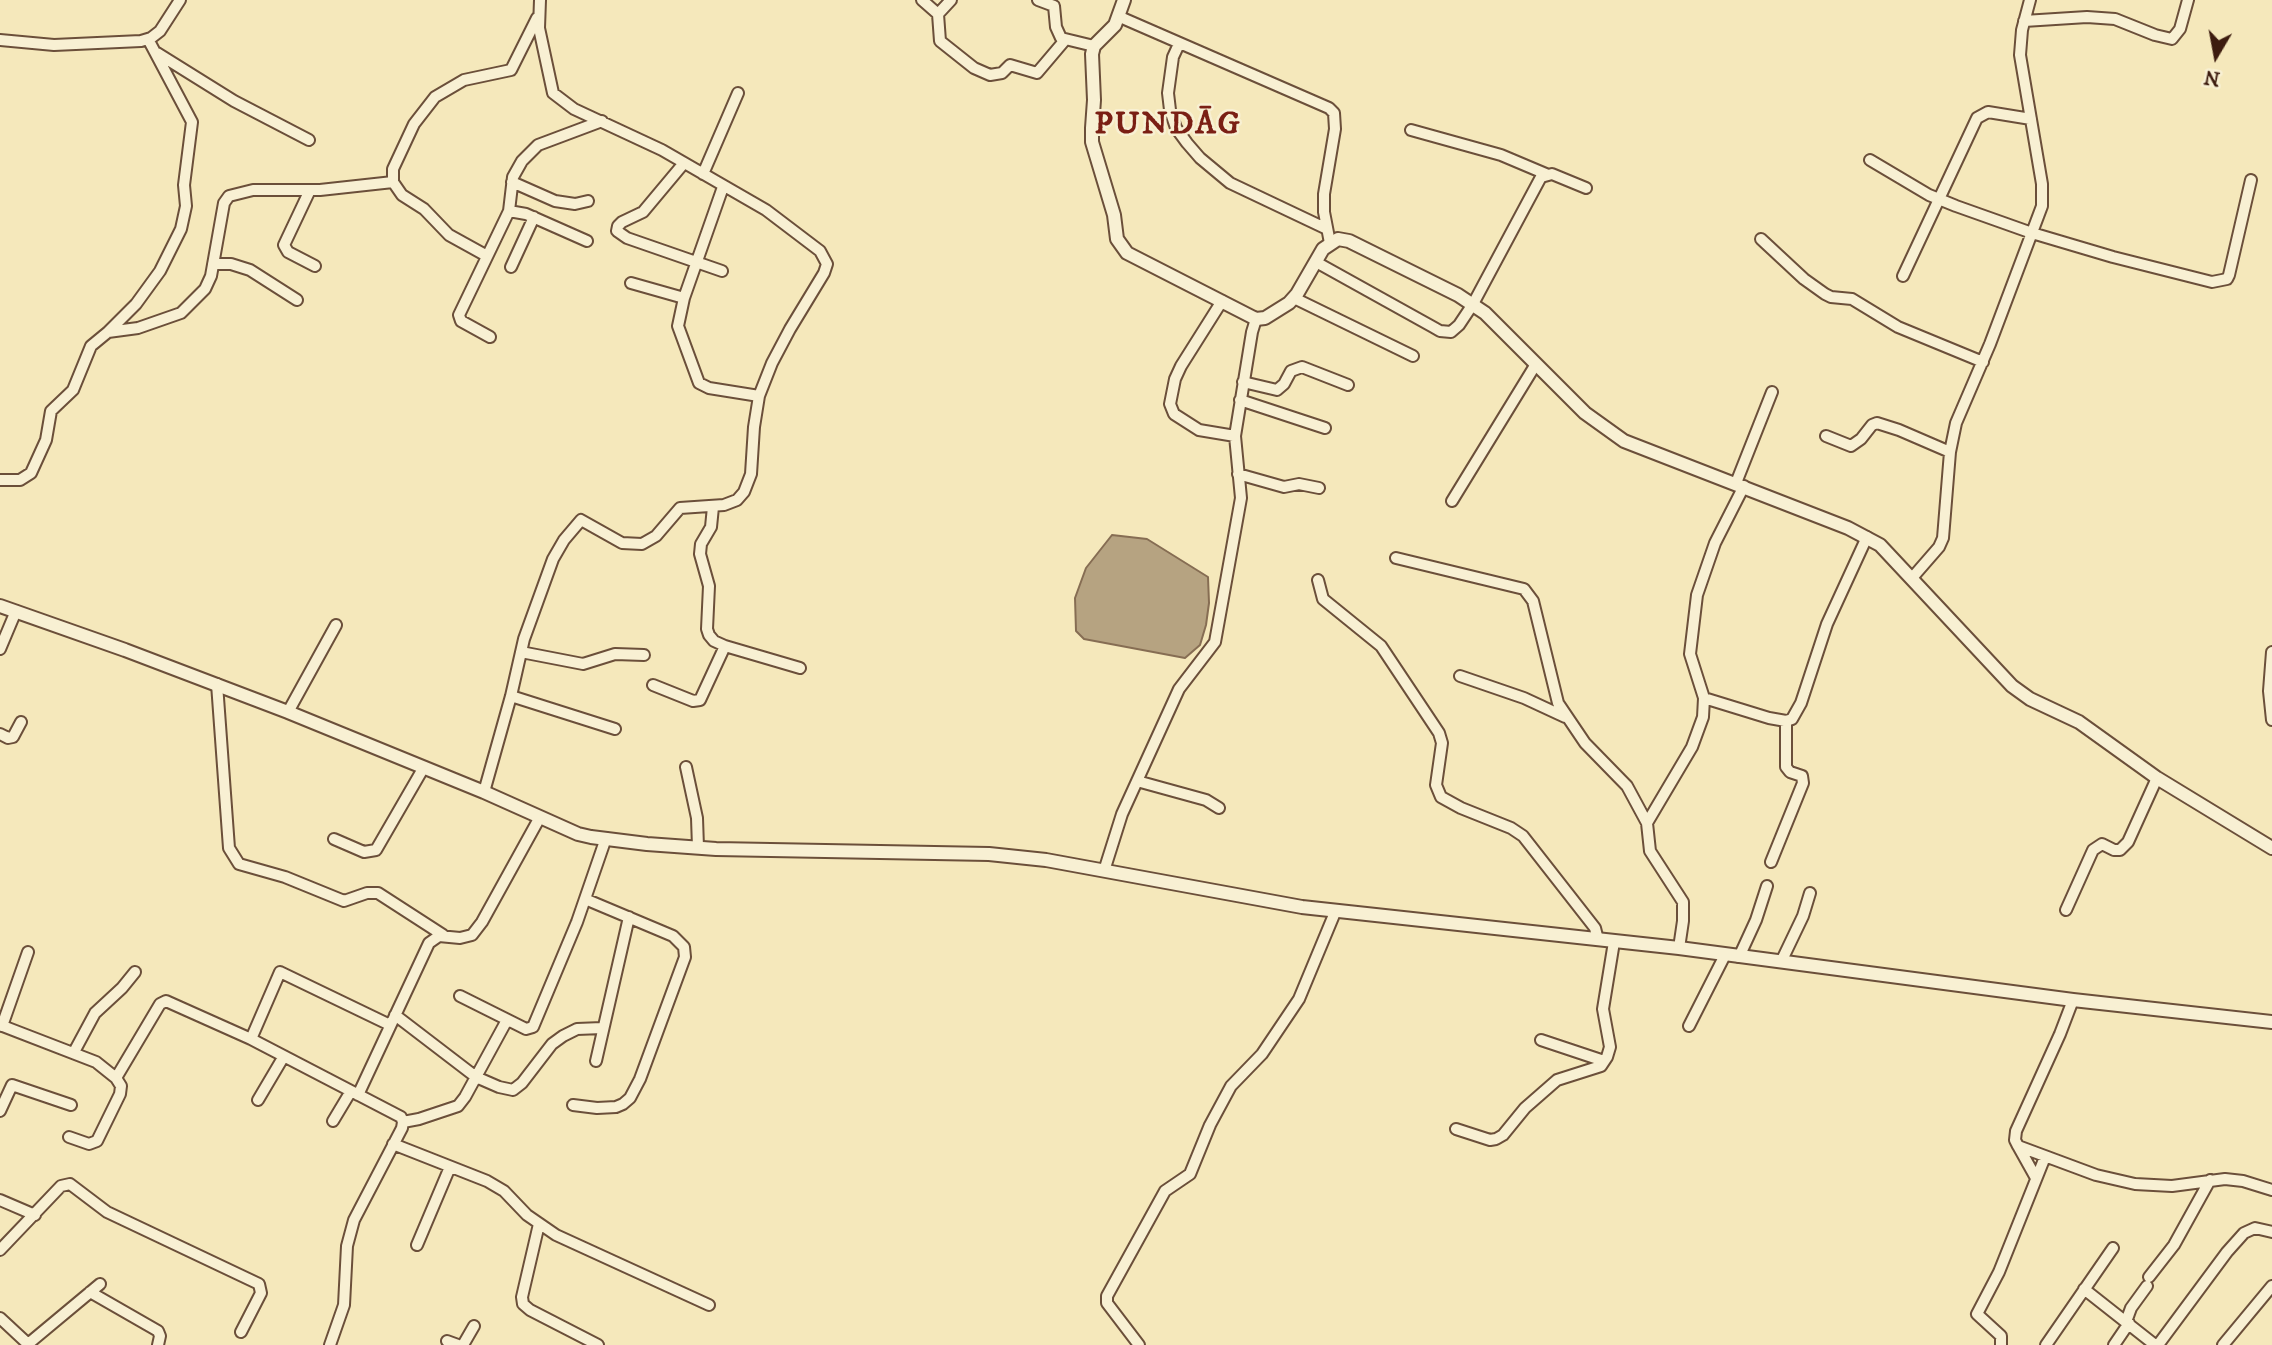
<!DOCTYPE html>
<html>
<head>
<meta charset="utf-8">
<style>
  body { margin:0 }
  #map { position:relative; width:2272px; height:1345px; overflow:hidden; background:#f5e8bb; font-family:"IM FELL DW Pica",serif }
  canvas { display:block }
  .north { position:absolute; left:2181px; top:21px; width:70px; height:70px; -webkit-text-stroke:5px #f8f0d3; paint-order:stroke; rotate:190deg; font-size:19px; font-weight:700; line-height:28px; text-align:center; color:#3d1c0f }
  .north::after { content:''; display:block; margin:auto; width:24px; height:32px; background:#3d1c0f; clip-path:polygon(50% 0,100% 100%,50% 72%,0 100%) }
</style>
</head>
<body>
<div id="map">
<canvas width="2272" height="1345"></canvas>
<div class="north">N</div>
</div>
<script>
const ctx = document.querySelector('canvas').getContext('2d');
ctx.lineJoin = 'round';
function paint(path, color) { ctx.fillStyle = color; ctx.fill(path, 'evenodd'); }
const shape = rows => new Path2D(rows.map(r => 'M' + r).join(''));
function stroke(path, color, width, dash) { ctx.strokeStyle = color; ctx.lineWidth = width; ctx.lineCap = dash ? 'butt' : 'round'; ctx.setLineDash(dash || []); ctx.stroke(path); }
function label(font, color, halo, rows, align = 'center') {
  ctx.font = font + ' "IM FELL DW Pica",serif'; ctx.lineWidth = 5; ctx.setLineDash([]); ctx.textBaseline = 'middle'; ctx.strokeStyle = halo; ctx.fillStyle = color; for (const [text, x, y, turn = 0] of rows) {
    ctx.save(); ctx.translate(x, y); ctx.rotate((+turn || 0) * Math.PI / 180); ctx.textAlign = isNaN(turn) ? turn : align; if (halo) ctx.strokeText(text, 0, 0); ctx.fillText(text, 0, 0); ctx.restore();
  }
}
const water = shape([
  [1112,535,1147,539,1208,577,1209,603,1206,625,1200,645,1185,658,1084,639,1076,631,1075,598,1086,568,1112,535]
]);
paint(water, '#b6a381');
stroke(water, '#866d53', 2);
const minor = shape([
  [922,0,938,14,940,41,974,68,990,75,1002,73,1010,65,1037,73,1065,40],
  [1038,0,1054,6,1056,27,1061,38,1094,46],
  [938,14,951,0],
  [1120,17,1329,108,1334,113,1335,129,1324,194,1324,212,1330,243],
  [2024,21,2087,17,2115,19,2155,35,2172,39,2180,29,2188,0],
  [0,40,54,45,141,41,151,38,160,31,180,0],
  [1179,44,1173,57,1168,93,1170,110,1176,128,1187,143,1200,158,1230,183,1327,229],
  [157,53,234,101,309,140],
  [1411,130,1501,155,1546,174],
  [1870,160,1929,195,1956,206,2032,233,2113,257,2212,282,2227,279,2229,275,2251,180],
  [684,163,643,212,622,222,618,226,617,231,627,238,722,271],
  [703,174,738,93],
  [512,182,555,201,575,204,588,201],
  [310,190,284,245,288,252,315,266],
  [509,211,526,214,587,241],
  [1761,239,1804,279,1825,294,1831,297,1852,299,1898,327,1983,362],
  [487,256,449,235,424,209,402,195,393,182,393,169,414,124,435,97,464,80,511,70,537,18],
  [1316,262,1433,327,1440,331,1451,332,1459,325,1473,304,1541,177,1552,174,1586,188],
  [213,264,231,264,250,270,297,300],
  [511,267,534,217],
  [1903,276,1977,118,1988,112,2031,119],
  [631,283,684,298,723,187],
  [684,298,678,326,699,383,709,388,759,396],
  [1294,298,1413,356],
  [1222,301,1181,366,1175,379,1170,404,1174,414,1199,430,1235,436],
  [108,332,136,304,160,271,181,229,186,206,184,185,192,122,148,39],
  [490,337,461,321,459,315,509,211,513,177,522,161,538,145,602,121],
  [1243,382,1277,390,1284,384,1291,371,1302,367,1348,385],
  [1240,400,1325,428],
  [1826,436,1851,446,1861,439,1872,425,1877,423,1899,430,1950,452],
  [1238,474,1284,487,1299,484,1319,488],
  [0,480,20,480,31,473,46,440,51,411,73,390,91,346,108,332,138,328,181,313,205,289,211,276,224,203,229,196,253,190,320,190,393,182],
  [1736,483,1772,392],
  [1452,501,1536,364],
  [713,507,711,527,701,544,700,554,709,586,707,629,709,635,714,641,725,646,800,668],
  [1396,558,1524,589,1533,601,1558,703,1585,743,1627,786,1647,823],
  [1912,578,1939,547,1943,538,1950,452,1956,423,1990,344,2042,206,2042,184,2020,55,2022,30,2030,0],
  [1318,580,1323,599,1381,646,1439,733,1442,743,1436,785,1441,797,1461,808,1511,828,1523,836,1595,928,1598,940],
  [0,649,16,611],
  [521,652,583,664,615,654,644,655],
  [2272,652,2269,691,2272,720],
  [1460,676,1524,698,1565,717],
  [217,684,229,848,239,864,285,877,344,901,367,893,378,893,443,935],
  [653,685,693,701,700,700,725,646],
  [511,696,615,729],
  [1704,698,1769,718,1786,721,1792,719,1801,703,1827,624,1867,537],
  [288,712,336,625],
  [0,734,8,738,13,737,21,722],
  [686,767,697,818,698,847],
  [1137,781,1206,800,1219,808],
  [484,792,511,696,524,639,553,559,564,540,581,520,622,543,642,544,656,536,680,508,724,505,737,500,744,492,751,474,754,427,759,396,772,363,790,329,824,273,827,264,820,251,766,210,662,150,574,109,553,93,539,28,540,0],
  [334,839,364,852,376,850,424,767],
  [1771,862,1803,783,1802,776,1790,772,1786,767,1786,721],
  [1104,871,1122,814,1179,689,1215,642,1241,498,1235,436,1252,332,1256,319],
  [2066,910,2093,850,2102,844,2114,850,2120,850,2128,842,2157,778],
  [1679,948,1683,921,1683,902,1650,851,1647,823,1692,747,1703,717,1704,698,1690,654,1697,595,1715,543,1744,486],
  [1739,957,1756,920,1767,886],
  [1781,962,1803,916,1810,893],
  [460,996,526,1029,533,1027,577,922,606,838],
  [2073,1000,2060,1034,2016,1131,2015,1140,2018,1146,2096,1175,2135,1184,2172,1186,2225,1179,2243,1181,2272,1190],
  [395,1015,476,1077,499,1087,513,1090,522,1083,552,1044,563,1036,577,1029,602,1028],
  [0,1025,96,1062,116,1078,121,1086,120,1094,97,1141,89,1144,69,1137],
  [2,1026,28,952],
  [1689,1026,1725,955],
  [251,1039,280,972,390,1025],
  [1541,1040,1604,1061],
  [74,1052,95,1013,122,988,135,972],
  [596,1061,629,917],
  [116,1078,160,1004,166,1001,251,1039,401,1117,403,1122,402,1128,354,1220,347,1246,344,1305,330,1345],
  [358,1095,429,943,439,936,460,938,472,935,482,922,540,817],
  [258,1100,284,1056],
  [573,1105,597,1108,616,1107,623,1104,630,1098,640,1079,685,957,684,947,673,936,585,899],
  [0,1111,12,1085,71,1105],
  [333,1121,351,1091],
  [403,1122,419,1119,458,1106,465,1097,507,1020],
  [1456,1129,1490,1140,1496,1139,1503,1135,1525,1108,1557,1080,1601,1066,1607,1057,1610,1047,1603,1009,1614,942],
  [393,1144,487,1181,504,1191,527,1215,556,1235,709,1305],
  [2017,1144,2036,1178],
  [0,1200,35,1215],
  [539,1224,522,1297,523,1304,530,1310,598,1345],
  [417,1245,450,1167],
  [0,1250,61,1186,70,1184,107,1212,259,1284,261,1293,241,1332],
  [2149,1277,2174,1245,2210,1180],
  [2084,1289,2155,1345],
  [90,1292,158,1331,160,1336,158,1345],
  [0,1318,28,1344,100,1284],
  [2124,1319,2127,1319,2131,1308,2147,1286],
  [447,1341,458,1345],
  [463,1345,474,1326],
  [1139,1345,1107,1303,1107,1296,1165,1191,1190,1174,1210,1125,1231,1086,1262,1054,1299,999,1336,910],
  [2001,1345,2001,1336,1977,1314,1999,1272,2045,1157],
  [2046,1345,2113,1248],
  [2114,1345,2129,1323],
  [2158,1345,2227,1252,2244,1233,2255,1228,2272,1232],
  [2223,1345,2272,1286]
]);
const tertiary = shape([
  [1124,0,1115,25,1094,46,1092,54,1094,100,1092,128,1092,142,1114,215,1117,239,1127,253,1256,319,1265,318,1289,303,1297,294,1323,249,1338,239,1349,241,1458,295,1485,313,1585,413,1624,441,1848,528,1880,545,2012,686,2030,699,2079,722,2157,778,2272,848],
  [0,606,125,650,288,712,484,792,578,834,591,837,647,844,716,849,989,854,1046,860,1302,907,1679,948,2073,1000,2272,1022]
]);
stroke(minor, '#6b4f3a', 14);
stroke(tertiary, '#6b4f3a', 16);
stroke(minor, '#f8f0d3', 10);
stroke(tertiary, '#f8f0d3', 12);
ctx.letterSpacing = '2px';
label('bold 32px', '#7a1f14', '#f8f0d3', [
  ["PUNDĀG",1168,126]
]);
ctx.letterSpacing = '0px';
</script>
</body>
</html>
